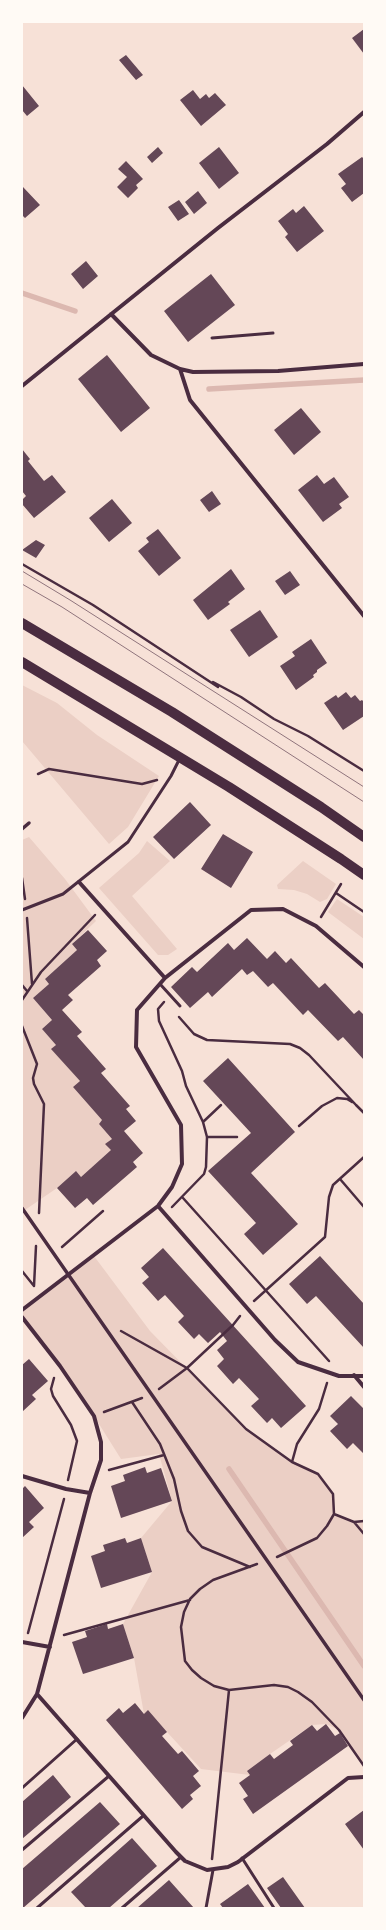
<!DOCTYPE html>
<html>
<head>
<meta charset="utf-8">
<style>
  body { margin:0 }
  #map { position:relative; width:386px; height:1930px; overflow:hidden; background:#f7e1d7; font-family:Ubuntu,sans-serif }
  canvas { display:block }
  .frame { position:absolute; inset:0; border:23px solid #fffaf5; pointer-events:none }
</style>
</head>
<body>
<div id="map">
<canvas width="386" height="1930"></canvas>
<div class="frame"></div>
</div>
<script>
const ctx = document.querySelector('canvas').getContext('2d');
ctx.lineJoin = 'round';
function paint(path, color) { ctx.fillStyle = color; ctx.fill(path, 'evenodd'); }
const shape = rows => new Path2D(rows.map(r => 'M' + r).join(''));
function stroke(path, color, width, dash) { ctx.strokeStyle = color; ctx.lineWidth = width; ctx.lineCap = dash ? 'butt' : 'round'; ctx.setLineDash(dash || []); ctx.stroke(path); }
paint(shape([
  [22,685,57,703,97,735,159,776,128,827,109,844,22,741],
  [29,837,65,879,96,921,72,944,77,950,45,979,49,984,33,998,52,1020,42,1029,56,1045,52,1049,80,1081,73,1087,102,1120,99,1124,112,1139,106,1144,111,1150,81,1177,75,1172,57,1188,22,1212,22,840],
  [147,841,170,861,132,896,177,949,168,955,158,955,99,888,139,853],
  [303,861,336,884,327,899,320,902,307,894,294,890,278,889,277,885],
  [337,899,364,917,364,939,328,912],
  [94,1256,150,1331,246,1429,292,1462,318,1474,333,1494,334,1514,354,1522,364,1521,364,1766,339,1730,326,1724,312,1725,270,1754,250,1775,201,1769,167,1732,144,1714,134,1658,123,1624,152,1572,141,1538,172,1501,159,1454,121,1459,94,1416,22,1317,22,1310]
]), '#ebcfc5');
stroke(shape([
  [22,293,75,311],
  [209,389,364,380],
  [229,1469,364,1666]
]), '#dcb8b0', 5.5);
paint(shape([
  [364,29,364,54,352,38],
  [126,55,143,75,136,80,119,60],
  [22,85,39,106,27,116,22,110],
  [193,90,200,99,206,94,209,98,215,93,226,105,201,126,180,100],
  [158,147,163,153,152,163,147,157],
  [219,147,239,173,219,189,199,163],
  [362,157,364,159,364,193,352,202,341,188,346,184,338,174],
  [126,161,143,179,136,185,138,188,128,198,117,187,127,177,118,169],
  [23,187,40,205,25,218,22,215],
  [198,191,207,203,194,214,185,202],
  [179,200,189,214,178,221,168,207],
  [304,206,324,231,297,252,285,237,288,234,278,221,293,209,296,213],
  [86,261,98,276,83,289,71,274],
  [211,274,235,305,188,342,164,311],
  [107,355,150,408,121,432,78,379],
  [301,408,321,432,294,455,274,430],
  [22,449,30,459,28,461,44,481,52,475,66,492,34,518,22,504,22,500,26,496,22,491],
  [317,475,324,484,334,477,349,497,339,504,342,508,323,522,298,490],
  [212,491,221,504,209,512,200,500],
  [112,499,132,523,109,542,89,518],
  [158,529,181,558,159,576,138,551,149,542,146,538],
  [36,540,45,545,36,558,22,550],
  [231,569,245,589,228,602,230,604,208,620,193,600],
  [290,571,300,585,285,595,275,581],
  [260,610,278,637,249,657,230,630],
  [311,639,327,663,317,670,317,672,313,675,314,677,296,690,280,666,295,656,292,652],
  [346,692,351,698,355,695,360,701,362,700,364,702,364,716,343,730,324,703,336,695,338,698],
  [190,802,211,825,174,859,153,837],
  [223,834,253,852,231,888,201,869],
  [88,930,107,951,97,960,101,966,68,995,73,1000,62,1010,82,1032,77,1036,106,1069,101,1073,130,1106,126,1109,136,1121,124,1131,143,1153,133,1162,137,1167,93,1205,87,1198,75,1208,57,1188,76,1171,81,1177,111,1150,105,1144,112,1139,99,1124,102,1120,73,1087,80,1081,51,1049,56,1045,42,1029,52,1020,33,998,49,984,45,979,77,950,72,944],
  [247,938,267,959,275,951,286,963,291,958,319,988,325,983,354,1014,359,1010,364,1015,364,1060,343,1037,338,1041,308,1010,303,1015,273,983,268,987,253,971,247,975,242,969,212,997,208,992,190,1008,171,987,192,967,197,972,228,943,234,950],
  [228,1058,295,1132,251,1173,298,1224,263,1255,244,1234,256,1223,208,1171,251,1133,203,1081],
  [163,1248,306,1406,281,1428,272,1418,267,1423,251,1406,259,1399,239,1378,233,1384,217,1366,224,1359,217,1350,227,1341,220,1332,208,1343,199,1334,194,1339,178,1322,184,1316,165,1295,158,1301,142,1283,149,1277,141,1268],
  [320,1256,364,1304,364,1348,316,1296,307,1304,289,1284],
  [29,1359,48,1381,32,1395,36,1399,22,1412,22,1365],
  [351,1396,364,1409,364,1454,353,1443,347,1449,330,1431,338,1424,330,1416],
  [145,1467,147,1473,161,1468,172,1501,121,1518,111,1486,125,1481,123,1475],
  [25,1486,44,1508,29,1522,34,1527,22,1538,22,1489],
  [125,1538,127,1543,141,1538,152,1572,101,1588,91,1556,105,1551,103,1545],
  [107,1624,108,1629,123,1624,134,1658,83,1674,72,1642,87,1637,85,1631],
  [135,1703,144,1714,148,1710,167,1732,162,1736,178,1754,182,1751,199,1771,193,1776,201,1786,190,1795,193,1799,182,1809,106,1720,119,1708,123,1713],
  [326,1724,335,1736,340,1733,348,1746,253,1814,243,1799,248,1796,239,1783,250,1775,247,1771,270,1754,274,1759,293,1745,290,1741,312,1725,317,1731],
  [53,1775,71,1797,22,1839,22,1802],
  [100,1802,120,1824,23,1908,22,1869],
  [364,1810,364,1850,345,1824],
  [132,1838,157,1866,109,1908,86,1908,71,1892],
  [283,1877,305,1908,281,1908,267,1888],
  [169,1880,194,1908,137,1908],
  [248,1884,265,1908,223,1908,220,1904]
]), '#644757');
stroke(shape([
  [22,564,93,605,218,687],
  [213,682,241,697,274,719,308,736,364,771],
  [38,774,49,769,142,784,157,780],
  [22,878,25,899],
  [336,893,364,912],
  [321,917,341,884],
  [27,918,32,984],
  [22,985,27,991],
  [22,1000,41,972,95,915],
  [164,1002,158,1009,159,1021,182,1071,186,1086,203,1122,207,1137,206,1167,204,1174,172,1207],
  [179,1017,194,1034,207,1040,290,1044,300,1048,309,1055,356,1105],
  [22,1026,37,1064,33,1078,34,1084,44,1104,39,1213],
  [356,1105,364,1113],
  [203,1122,221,1105],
  [299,1126,322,1106,337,1098,347,1099,352,1102],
  [207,1137,237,1137],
  [340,1179,364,1207],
  [183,1198,329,1361],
  [62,1247,103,1211],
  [22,1271,34,1286],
  [34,1286,36,1246],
  [254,1301,325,1237,329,1197,333,1185,364,1157],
  [121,1331,187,1368,233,1325,240,1316],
  [54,1378,51,1389,53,1396,71,1425,77,1441,68,1480],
  [159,1389,187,1368,246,1429,292,1462,318,1474,333,1494,334,1514],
  [132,1402,160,1444,174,1479,181,1511,188,1531,202,1547,250,1567],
  [104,1412,142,1398],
  [292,1462,297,1444,319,1409,327,1383],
  [109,1470,164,1455],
  [354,1522,364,1534],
  [277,1557,317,1538,327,1526,334,1514,354,1522,364,1521],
  [257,1564,213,1580,200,1589,190,1599,184,1612,181,1627,185,1661,192,1670,201,1678,214,1686,229,1690,274,1685,288,1687,298,1692,312,1702,339,1730,364,1766],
  [28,1633,64,1499],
  [64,1635,190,1600],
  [212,1859,229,1690]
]), '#4a2c40', 2.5);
stroke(shape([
  [212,338,273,333],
  [22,910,63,894,128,842,171,776,180,758],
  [160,984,180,1006],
  [22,1788,77,1739],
  [22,1850,109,1776],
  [242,1858,274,1908],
  [37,1908,143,1816],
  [122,1908,181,1857],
  [206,1908,213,1870]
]), '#4a2c40', 3);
stroke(shape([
  [22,829,29,823],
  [22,1208,364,1700]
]), '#4a2c40', 3.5);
stroke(shape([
  [111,314,151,355,180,369,193,372,278,371,364,364],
  [180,369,190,400,364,616],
  [22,386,218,228,327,144,364,112],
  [79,882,165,978],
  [158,1206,275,1340,298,1362,339,1376,364,1376],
  [22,1310,158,1206,172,1187,182,1164,181,1125,136,1047,137,1010,165,978,251,910,283,909,316,926,364,967],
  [22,1317,60,1366,94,1416,101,1442,101,1460,90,1493,37,1694,22,1718],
  [354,1375,364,1387],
  [22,1476,66,1489,90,1493],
  [22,1642,50,1647],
  [37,1694,176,1852,185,1861,207,1870,228,1867,238,1862,348,1778,364,1777]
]), '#4a2c40', 4);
stroke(shape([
  [22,623,172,712,321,807,364,837],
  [22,662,229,787,341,859,364,875]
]), '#4a2c40', 10);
stroke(shape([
  [22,571,70,600,364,787],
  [22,584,62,607,364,802]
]), '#8f747c', 1);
</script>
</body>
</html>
